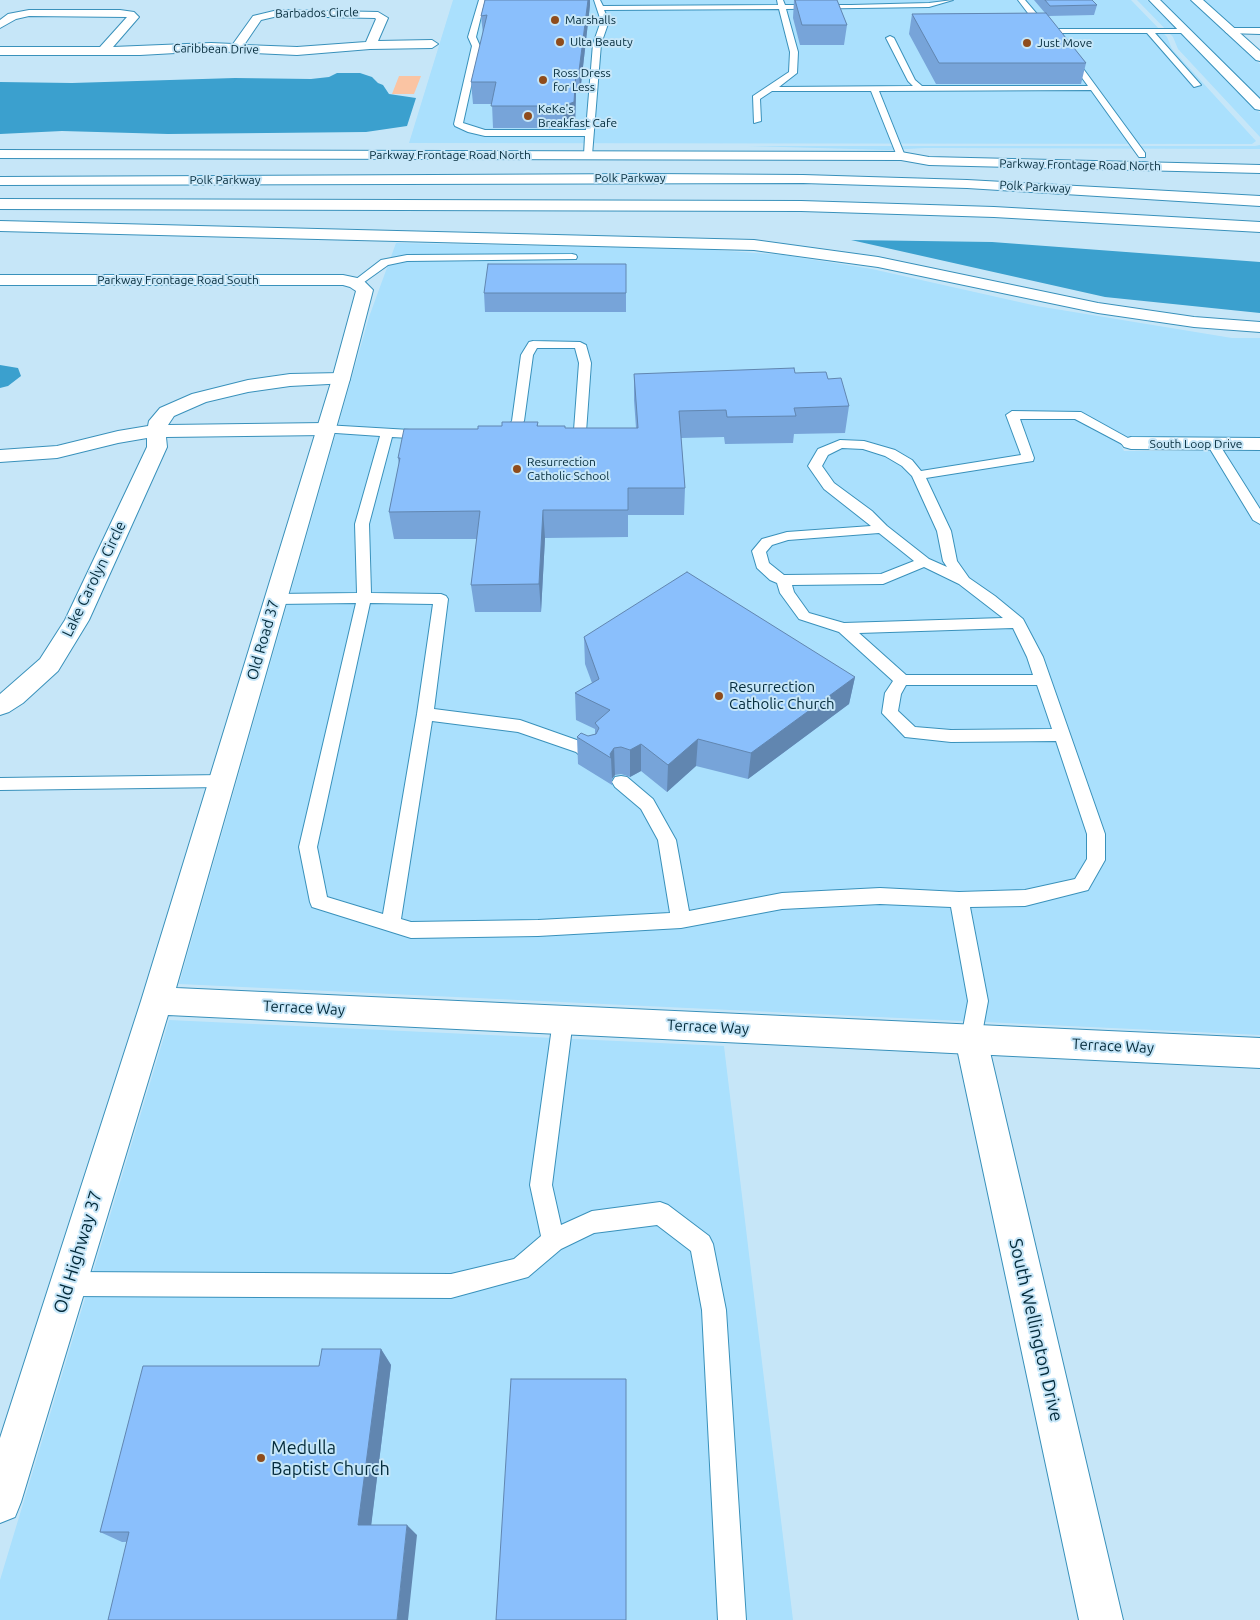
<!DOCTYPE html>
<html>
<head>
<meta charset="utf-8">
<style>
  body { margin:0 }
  canvas { display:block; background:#c6e6f8 }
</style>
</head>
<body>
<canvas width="1260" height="1620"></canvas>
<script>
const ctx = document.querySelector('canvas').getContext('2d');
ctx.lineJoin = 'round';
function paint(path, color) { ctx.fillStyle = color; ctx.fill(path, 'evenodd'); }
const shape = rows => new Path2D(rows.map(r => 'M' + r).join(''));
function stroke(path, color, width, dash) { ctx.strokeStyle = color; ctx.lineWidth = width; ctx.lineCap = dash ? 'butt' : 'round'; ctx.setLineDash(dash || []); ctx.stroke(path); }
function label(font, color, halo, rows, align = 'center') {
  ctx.font = font + ' Ubuntu,sans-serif'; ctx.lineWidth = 4; ctx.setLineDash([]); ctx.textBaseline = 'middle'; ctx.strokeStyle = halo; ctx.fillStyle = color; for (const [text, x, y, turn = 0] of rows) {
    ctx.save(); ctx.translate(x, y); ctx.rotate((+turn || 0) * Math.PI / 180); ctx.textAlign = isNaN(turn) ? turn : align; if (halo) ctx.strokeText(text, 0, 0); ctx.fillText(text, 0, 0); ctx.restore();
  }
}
paint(shape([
  [453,0,1131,0,1167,37,1172,49,1256,141,1252,144,409,143],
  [1137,0,1147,0,1260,113,1260,137,1178,49,1173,37],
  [1160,0,1190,0,1260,64,1260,99],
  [1202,0,1260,0,1260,29,1235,29],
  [1260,145,1260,149,925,148,888,150,747,146,1255,146],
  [396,243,701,249,783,255,872,269,1037,306,1232,338,1260,338,1260,437,1117,437,1124,451,1260,451,1260,1035,179,984,369,317],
  [169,1020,724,1046,793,1620,0,1620,0,1580]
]), '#aae0fd');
paint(shape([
  [399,76,421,76,414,94,392,94]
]), '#fac4a3');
paint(shape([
  [337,73,360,73,372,77,378,83,383,85,389,94,416,98,407,126,366,132,168,134,62,131,0,134,0,82,72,83,235,78,311,79,329,77],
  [851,240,992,242,1260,262,1260,313,1105,297],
  [0,365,18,368,21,376,8,386,0,388]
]), '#3ba0ce');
const lane = shape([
  [479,0,485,0,476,37,480,46,463,123,485,130,586,130,593,44,601,21,594,0,600,0,603,6,778,5,777,0,783,0,785,5,851,5,929,3,953,0,929,7,786,9,798,52,797,73,779,87,913,86,908,81,886,38,890,36,894,38,915,80,922,86,1088,86,1048,31,1037,25,1018,0,1025,0,1043,21,1053,29,1188,29,1188,33,1155,33,1201,85,1194,87,1147,33,1057,33,1145,153,1145,157,1139,157,1091,90,879,91,905,156,901,159,897,156,871,91,772,91,760,99,761,121,754,123,753,96,789,72,790,52,779,9,604,10,609,21,601,44,592,155,588,158,584,155,585,136,485,136,468,132,455,126,454,124,472,46,468,37,479,0],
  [572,254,576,255,577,257,576,259,407,261,388,265,360,285,352,285,351,283,381,260,407,255,572,254],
  [533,341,580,342,586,345,591,363,586,432,567,443,559,443,557,440,574,430,579,363,575,348,537,348,533,355,524,421,509,441,501,441,499,438,512,421,521,355,529,342,533,341],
  [1012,411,1081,412,1137,443,1131,447,1126,446,1075,419,1020,419,1034,458,1033,461,926,478,951,531,957,561,969,578,995,596,1023,619,1043,657,1105,834,1105,860,1088,890,1025,906,970,907,988,1001,981,1039,978,1045,971,1048,964,1045,961,1039,968,1001,951,907,880,904,782,909,681,928,538,936,411,938,312,907,310,902,299,847,356,603,276,604,271,602,269,599,271,596,276,594,357,593,355,524,380,436,321,432,319,429,321,426,325,425,427,431,433,435,427,439,392,437,369,524,371,593,441,594,446,596,448,599,434,709,520,720,588,744,598,755,596,759,590,761,584,759,576,752,518,732,432,721,401,919,411,922,538,920,670,913,658,840,641,809,615,787,612,782,615,777,621,776,627,777,653,799,676,840,689,911,782,893,880,888,959,892,1025,890,1075,879,1087,859,1087,834,1056,741,951,742,905,737,882,713,885,693,893,681,839,632,799,619,780,593,777,583,770,580,757,568,752,551,762,539,787,532,871,526,824,489,808,466,818,449,840,440,864,441,895,450,912,460,921,471,1021,455,1006,415,1012,411],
  [842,448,863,449,885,456,902,466,912,476,937,531,943,561,947,567,929,559,887,526,872,511,834,483,822,466,828,455,842,448],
  [879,533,914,561,881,574,784,575,769,563,766,552,772,545,788,540,879,533],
  [924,567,959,584,1003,618,844,623,809,613,794,592,792,585,883,584,924,567],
  [370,603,433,604,417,714,383,914,327,897,317,847,370,603],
  [1013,628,1027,657,1033,675,906,675,859,633,1013,628],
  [906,685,1037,685,1052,729,951,730,915,727,898,711,901,694,906,685],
  [1213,440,1219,444,1260,509,1260,524,1253,520,1207,444,1213,440],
  [222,775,228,776,231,781,228,786,222,787,0,790,0,778,222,775],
  [563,1011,570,1014,573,1020,552,1185,561,1225,592,1211,660,1202,668,1205,709,1236,713,1244,726,1310,746,1620,718,1620,702,1310,691,1251,657,1225,594,1233,561,1249,528,1277,451,1298,68,1296,60,1292,56,1284,60,1276,68,1272,451,1274,514,1259,541,1236,530,1185,553,1020,556,1014,563,1011]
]);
const street = shape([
  [29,10,120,10,134,12,139,17,113,47,211,43,233,44,253,16,278,10,378,12,388,18,378,41,432,40,438,44,432,48,370,49,297,55,211,51,140,55,0,55,0,47,100,47,127,17,29,16,16,19,0,28,0,20,8,14,29,10],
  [278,16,375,18,376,19,366,42,297,47,244,45,261,20,278,16],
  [1231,28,1260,28,1260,34,1227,33,1225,31,1227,29,1231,28],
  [341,373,348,375,350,379,348,383,290,386,248,392,206,402,174,416,168,425,325,423,332,425,335,429,332,433,325,435,166,437,167,447,89,620,58,671,23,703,9,712,0,715,0,694,40,659,65,620,147,447,147,438,118,443,57,458,0,462,0,450,57,446,118,431,148,426,149,421,160,408,192,394,248,380,290,374,341,373],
  [1131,437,1260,438,1260,450,1131,449,1124,447,1121,443,1124,439,1131,437],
  [971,1025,982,1029,987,1039,1123,1620,1079,1620,955,1039,960,1029,971,1025]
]);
const secondary = shape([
  [0,150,901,152,929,157,1260,165,1260,173,929,165,901,160,0,158,0,150],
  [0,275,343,275,362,279,373,290,350,379,176,988,1260,1038,1260,1068,168,1015,21,1502,15,1517,0,1523,0,1438,141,1001,332,379,356,291,350,287,343,285,0,285,0,275]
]);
const primary = shape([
  [1149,0,1160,0,1260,99,1260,110,1255,109,1149,0],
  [1191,0,1203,0,1260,51,1260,61,1256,60,1191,0]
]);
const highway = shape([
  [650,174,803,175,967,180,1260,196,1260,206,967,188,803,183,0,185,0,177,650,174],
  [0,199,801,201,994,207,1260,222,1260,232,994,217,801,211,0,209,0,199],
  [0,221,754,240,878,257,1098,303,1194,317,1260,322,1260,332,1194,327,1098,313,878,267,754,250,0,231,0,221]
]);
stroke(lane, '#3991bb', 2);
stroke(street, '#3991bb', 2);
stroke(secondary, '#3991bb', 2);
stroke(primary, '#3991bb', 2);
stroke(highway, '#3991bb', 2);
paint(lane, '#fff');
paint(street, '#fff');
paint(secondary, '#fff');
paint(primary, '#fff');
paint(highway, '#fff');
paint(shape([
  [485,0,590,0,590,5,580,93,576,93,575,125,564,128,493,128,492,104,473,104,471,82,483,34,481,16],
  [794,0,837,0,847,25,844,45,800,45,793,18],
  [1034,0,1092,0,1097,5,1094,15,1048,16,1086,63,1081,84,936,84,909,34,912,14,1045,13],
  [626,264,626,312,485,312,484,293],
  [795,373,828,379,849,406,845,433,794,434,793,443,725,444,724,437,681,438,685,488,684,515,628,515,628,537,545,538,541,612,475,612,471,585,477,539,394,539,389,512,399,465,398,458,478,429,502,426,538,422,538,426,565,428,636,428,634,400,634,374],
  [584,637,855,677,849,704,748,779,696,766,667,792,641,771,630,777,621,774,615,775,612,779,612,785,578,764,577,737,588,736,595,734,595,729,576,720,575,693,592,683,585,664],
  [381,1349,391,1365,371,1525,417,1535,122,1542,100,1532,319,1366]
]), '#77a4d9');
paint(shape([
  [588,0,590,0,590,5,580,93,579,71],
  [576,71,576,93,575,125,564,128,563,106],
  [543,510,545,538,541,612,539,584],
  [855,677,849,704,748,779,751,753],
  [698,739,696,766,667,792,668,765],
  [641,744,641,771,630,777,630,750],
  [614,748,615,775,612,779,611,758,610,754],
  [381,1349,391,1365,370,1535,358,1525],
  [407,1525,417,1535,408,1620,397,1620]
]), '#6186b0');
const building = shape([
  [485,0,588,0,579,71,576,71,574,102,563,106,491,106,496,82,471,82,487,15,481,16,485,0],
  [795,0,837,0,847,25,802,25,795,0],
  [1045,0,1092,0,1097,5,1050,6,1045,0],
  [1046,13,1086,63,939,63,912,14,1046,13],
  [488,264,626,264,626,293,484,293,488,264],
  [794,368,795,373,826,372,828,379,841,378,849,406,794,408,796,416,727,417,726,410,679,411,685,488,628,488,628,510,543,510,539,584,471,585,480,511,389,512,400,458,398,458,404,429,478,429,478,426,502,426,502,422,538,422,537,426,565,426,565,428,638,428,634,374,794,368],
  [687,572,855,677,751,753,698,739,668,765,641,744,630,750,621,747,614,748,610,754,611,758,577,737,581,733,588,736,596,734,599,728,595,723,610,710,575,693,599,679,584,637,687,572],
  [322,1349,381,1349,358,1525,407,1525,397,1620,108,1620,129,1532,100,1532,143,1366,319,1366,322,1349],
  [511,1379,626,1379,626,1620,496,1620,511,1379]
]);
paint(building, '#8abffc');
stroke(building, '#6186b0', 1);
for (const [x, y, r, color] of [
  [555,20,5,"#8f4c1c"],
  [560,42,5,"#8f4c1c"],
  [1027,43,5,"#8f4c1c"],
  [543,80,5,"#8f4c1c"],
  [528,116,5,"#8f4c1c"],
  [517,469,5,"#8f4c1c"],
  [719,696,5,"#8f4c1c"],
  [261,1458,5,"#8f4c1c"]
]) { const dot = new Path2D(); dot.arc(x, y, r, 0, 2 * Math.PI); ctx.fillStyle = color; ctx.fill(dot); stroke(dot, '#c6e6f8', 2); }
label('12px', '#032a3a', '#c6e6f8', [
  ["Barbados Circle",317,13,-1],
  ["Caribbean Drive",216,49,1],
  ["Parkway Frontage Road North",450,155],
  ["Parkway Frontage Road North",1080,165,1],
  ["Polk Parkway",630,178],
  ["Polk Parkway",225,180],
  ["Polk Parkway",1035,187,3],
  ["Parkway Frontage Road South",178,280],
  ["South Loop Drive",1196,444]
]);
label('12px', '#032a3a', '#c6e6f8', [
  ["Marshalls",565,20],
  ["Ulta Beauty",570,42],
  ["Just Move",1037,43],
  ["Ross Dress",553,73],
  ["for Less",553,87],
  ["KeKe's",538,109],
  ["Breakfast Cafe",538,123],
  ["Resurrection",527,462],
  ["Catholic School",527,476]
], 'left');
label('15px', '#032a3a', '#c6e6f8', [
  ["Lake Carolyn Circle",94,579,-64],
  ["Old Road 37",263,640,-74],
  ["Terrace Way",304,1008,3],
  ["Terrace Way",708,1027,3],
  ["Terrace Way",1113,1046,3]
]);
label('15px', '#032a3a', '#c6e6f8', [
  ["Resurrection",729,687],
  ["Catholic Church",729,704]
], 'left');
label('18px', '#032a3a', '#c6e6f8', [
  ["Old Highway 37",78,1252,-73],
  ["South Wellington Drive",1036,1330,77]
]);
label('18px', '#032a3a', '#c6e6f8', [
  ["Medulla",271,1448],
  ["Baptist Church",271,1469]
], 'left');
</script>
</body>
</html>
